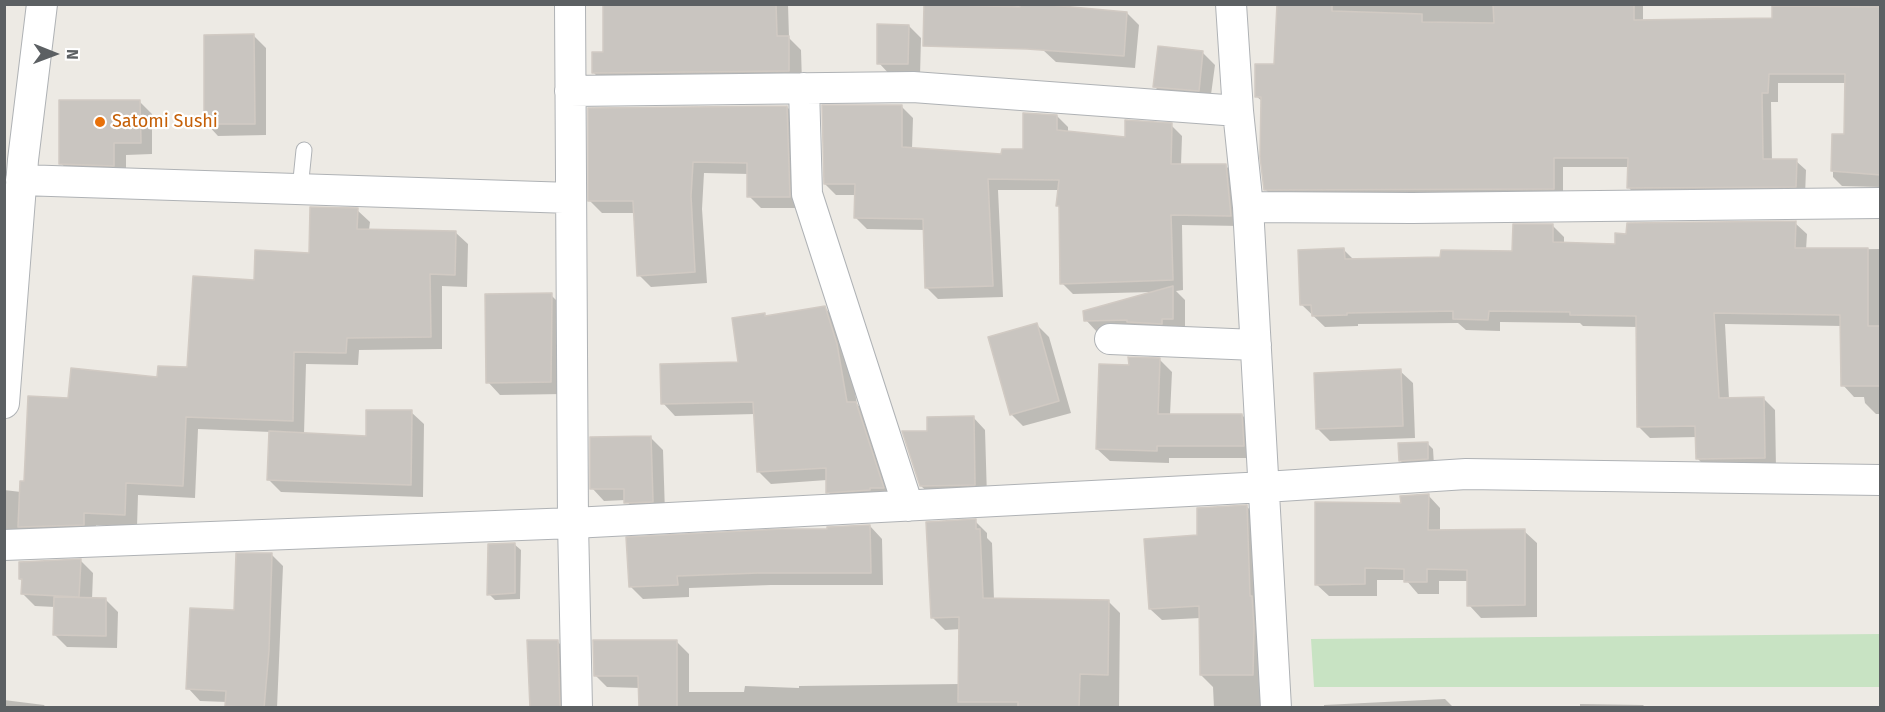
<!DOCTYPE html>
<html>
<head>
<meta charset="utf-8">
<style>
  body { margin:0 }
  #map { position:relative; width:1885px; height:712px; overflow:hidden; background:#edeae4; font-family:"Fira Sans",sans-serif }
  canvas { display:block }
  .frame { position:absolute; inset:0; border:6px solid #5c6063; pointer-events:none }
  .north { position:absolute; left:24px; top:24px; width:60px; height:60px; -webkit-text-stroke:4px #fff; paint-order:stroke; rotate:91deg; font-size:16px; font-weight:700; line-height:24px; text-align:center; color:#5c6063 }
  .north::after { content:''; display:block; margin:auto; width:21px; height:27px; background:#5c6063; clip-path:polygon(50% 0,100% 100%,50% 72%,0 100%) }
</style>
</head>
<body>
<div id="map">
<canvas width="1885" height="712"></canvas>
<div class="frame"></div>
<div class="north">N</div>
</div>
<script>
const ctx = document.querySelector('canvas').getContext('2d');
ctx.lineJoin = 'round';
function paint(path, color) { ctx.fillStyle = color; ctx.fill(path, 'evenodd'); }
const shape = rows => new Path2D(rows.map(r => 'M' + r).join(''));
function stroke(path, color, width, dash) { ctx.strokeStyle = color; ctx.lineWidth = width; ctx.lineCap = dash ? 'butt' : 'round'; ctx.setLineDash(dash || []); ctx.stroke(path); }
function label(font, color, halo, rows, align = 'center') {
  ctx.font = font + ' "Fira Sans",sans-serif'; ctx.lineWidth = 4.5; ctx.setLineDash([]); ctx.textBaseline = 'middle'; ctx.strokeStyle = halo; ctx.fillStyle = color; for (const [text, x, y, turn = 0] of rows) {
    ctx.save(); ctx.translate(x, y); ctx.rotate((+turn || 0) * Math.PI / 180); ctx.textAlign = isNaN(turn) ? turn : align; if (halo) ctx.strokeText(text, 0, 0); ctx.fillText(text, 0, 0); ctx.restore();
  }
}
paint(shape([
  [1880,634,1880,687,1314,687,1311,639]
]), '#c8e3c3');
paint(shape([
  [605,4,788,4,789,38,801,50,802,83,606,86,594,73,604,53],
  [1278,4,1643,4,1643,21,1773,20,1859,8,1859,5,1880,4,1880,187,1842,186,1833,177,1833,136,1845,136,1846,83,1778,83,1778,102,1771,102,1772,161,1796,161,1806,170,1805,196,1639,198,1629,188,1629,167,1563,167,1563,198,1275,199,1265,189,1263,102,1256,96,1275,65],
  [1127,13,1139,25,1135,68,1056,62,1043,50],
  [909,26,921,38,920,76,891,76,879,63],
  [254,36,266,48,266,135,218,136,206,123],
  [1203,53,1215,65,1210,102,1167,99,1155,87],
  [139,101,152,114,152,154,126,155,126,178,73,176,61,163],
  [787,107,799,119,802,208,761,208,749,196,749,174,704,173,702,209,707,283,651,287,639,275,635,213,602,213,590,201],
  [902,107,913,118,912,149,1003,155,1024,151,1057,116,1068,127,1068,133,1126,139,1171,125,1182,136,1181,165,1226,166,1237,177,1241,226,1182,225,1183,290,1176,291,1185,300,1185,331,1098,333,1086,320,1153,292,1073,294,1062,283,1060,208,1058,205,1059,190,998,190,1003,297,938,299,927,288,925,230,867,229,856,218,856,195,836,195,825,184],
  [357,210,370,222,369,230,455,232,468,244,467,287,442,286,442,349,359,350,358,365,306,364,304,434,368,437,411,412,424,424,423,497,281,492,269,480,271,432,198,429,195,498,138,495,137,527,96,525,95,537,4,540,4,490,21,492,70,399,159,379,188,369,256,281,310,254],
  [1795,223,1807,234,1806,250,1880,249,1880,414,1876,414,1865,403,1864,397,1854,397,1843,385,1842,326,1725,324,1729,399,1764,399,1775,410,1776,469,1709,470,1697,458,1697,437,1650,438,1638,426,1638,327,1583,326,1580,323,1500,322,1500,331,1466,330,1458,323,1358,324,1358,326,1325,327,1302,305,1344,250,1354,260,1442,259,1514,253,1552,225,1564,237,1564,244,1616,245],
  [551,295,563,307,563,394,500,395,488,382],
  [825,308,837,321,849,357,857,404,868,416,895,499,840,504,828,492,827,480,771,484,758,471,755,414,675,416,663,403,740,364,764,314,767,317],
  [1037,325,1049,337,1071,413,1023,426,1011,414],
  [1160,360,1172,372,1170,415,1242,415,1254,427,1256,458,1169,458,1169,463,1110,461,1097,449,1130,366],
  [1400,371,1413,383,1415,438,1330,441,1318,429],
  [973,417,985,430,987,497,934,498,921,486,929,433],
  [650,437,663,450,665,513,638,515,626,500,604,501,592,488],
  [1427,443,1433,449,1434,465,1406,467,1400,460],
  [1428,495,1440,508,1440,531,1524,531,1537,543,1537,617,1481,618,1469,605,1469,581,1439,581,1439,594,1418,594,1406,580,1377,580,1377,596,1329,596,1316,584,1402,504],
  [1247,507,1259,518,1264,708,1214,708,1213,687,1201,675,1200,618,1162,620,1150,609,1199,537],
  [975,521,987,533,987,538,992,543,994,600,1108,601,1120,613,1119,708,640,708,640,688,607,687,595,675,677,642,689,654,689,692,744,692,745,686,799,688,799,686,960,684,961,629,945,630,933,618],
  [870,526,882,539,883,585,771,585,689,588,689,597,643,599,631,587,829,531],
  [514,544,521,550,520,599,495,600,489,594],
  [271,554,283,566,277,708,229,708,227,702,200,701,188,688],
  [81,561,93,573,92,600,106,600,118,612,117,648,67,647,54,634,55,607,35,606,23,594,23,582,20,579],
  [558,642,568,652,570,708,531,708],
  [1445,699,1454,708,1324,708,1324,705],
  [4,700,44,705,46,708,4,708],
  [1580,704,1643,705,1646,708,1580,708]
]), '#0003');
const building = shape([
  [603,4,776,4,777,36,789,36,789,71,592,73,592,52,603,52,603,4],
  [924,4,1020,7,1020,4,1039,4,1127,12,1124,56,1027,49,923,46,924,4],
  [1277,4,1332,4,1332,11,1422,14,1422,22,1494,23,1493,4,1634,4,1634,20,1772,18,1772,6,1881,7,1881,175,1831,171,1832,134,1844,134,1845,74,1769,74,1768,93,1762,93,1763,159,1797,159,1796,187,1627,188,1628,158,1554,158,1554,189,1264,190,1260,157,1261,97,1255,97,1255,64,1274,64,1277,4],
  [877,24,909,25,908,64,877,64,877,24],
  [254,34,255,124,204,124,204,35,254,34],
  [1158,46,1203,51,1199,91,1153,87,1158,46],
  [59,100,140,100,141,143,114,143,114,166,59,164,59,100],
  [822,105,902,105,902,147,1001,154,1002,149,1023,149,1023,113,1057,115,1057,130,1125,137,1125,120,1172,123,1171,164,1226,164,1231,216,1171,215,1173,280,1060,284,1059,206,1056,206,1059,180,988,179,993,286,925,288,923,219,854,218,855,184,824,184,822,105],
  [787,106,790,197,747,197,747,163,693,162,691,196,695,272,637,276,633,201,588,201,588,108,787,106],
  [310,207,358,208,357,229,456,231,455,275,430,274,431,337,347,338,346,353,294,352,293,421,186,417,183,486,126,483,125,515,84,513,84,525,18,527,20,481,24,481,28,396,68,398,71,368,157,377,158,366,187,367,193,276,254,280,255,250,309,253,310,207],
  [1796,221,1795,248,1868,248,1868,326,1881,326,1881,386,1841,386,1840,315,1714,313,1719,398,1764,397,1765,458,1696,459,1695,426,1637,427,1636,316,1570,315,1570,312,1489,311,1488,320,1453,319,1453,311,1347,313,1347,315,1312,316,1311,305,1300,305,1298,250,1344,248,1345,259,1440,257,1441,250,1512,251,1513,224,1553,224,1553,242,1615,244,1615,233,1626,234,1627,223,1796,221],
  [1173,286,1173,319,1162,319,1162,324,1127,322,1127,320,1084,321,1083,311,1173,286],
  [552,293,551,382,486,383,485,294,552,293],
  [825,306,837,344,847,402,856,402,884,488,870,488,870,490,826,493,826,468,757,472,753,402,661,404,660,364,738,362,732,318,765,313,765,316,825,306],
  [1037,323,1059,401,1010,415,988,337,1037,323],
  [1128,357,1160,358,1158,414,1242,414,1244,446,1157,446,1157,451,1096,449,1099,364,1129,365,1128,357],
  [1401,369,1403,426,1316,429,1314,373,1401,369],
  [366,410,412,410,411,485,267,480,269,431,366,436,366,410],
  [974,416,975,485,920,486,902,431,927,431,927,417,974,416],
  [651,436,653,502,624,503,624,489,590,489,590,437,651,436],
  [1428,442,1428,459,1399,461,1398,443,1428,442],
  [1429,494,1428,530,1525,529,1525,605,1467,606,1467,570,1427,569,1427,582,1404,582,1404,569,1365,568,1365,584,1315,585,1315,502,1401,503,1400,496,1429,494],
  [1247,505,1250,596,1252,596,1254,628,1253,675,1200,675,1199,606,1149,609,1144,539,1197,535,1197,508,1247,505],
  [976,519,976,529,980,529,983,598,1109,600,1108,675,1080,674,1079,708,1018,708,1018,702,958,702,959,617,931,618,926,522,976,519],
  [870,525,871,573,758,573,677,576,678,585,629,587,626,537,782,529,827,529,827,527,870,525],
  [515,543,515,593,487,595,488,544,515,543],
  [236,553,272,553,269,650,264,708,225,706,226,691,186,689,190,608,234,610,236,553],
  [81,559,79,597,21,594,22,579,19,579,19,562,81,559],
  [54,597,106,598,106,636,53,635,54,597],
  [527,640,558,640,560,708,530,708,527,640],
  [593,640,677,640,677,708,639,708,638,676,594,676,593,640]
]);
paint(building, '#c9c5c0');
stroke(building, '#d1cac3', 1.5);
const service = shape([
  [300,189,304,150]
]);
const minor = shape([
  [570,4,573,523,577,708],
  [1231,4,1238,111,1248,207,1276,708],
  [804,88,807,194,908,506],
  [570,91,913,87,1238,111],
  [21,180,571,198],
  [1248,207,1412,208,1880,203],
  [1110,339,1256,345],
  [4,403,23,160,42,4],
  [4,545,573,523,1265,487,1466,474,1880,480]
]);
stroke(service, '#afb2b5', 17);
stroke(minor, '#afb2b5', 32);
stroke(service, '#fff', 15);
stroke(minor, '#fff', 30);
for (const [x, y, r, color] of [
  [100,122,6,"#e8710a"]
]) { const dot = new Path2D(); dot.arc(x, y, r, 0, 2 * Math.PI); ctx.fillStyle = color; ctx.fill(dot); stroke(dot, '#fff', 2); }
label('18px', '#c56008', '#fff', [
  ["Satomi Sushi",112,122]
], 'left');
</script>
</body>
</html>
